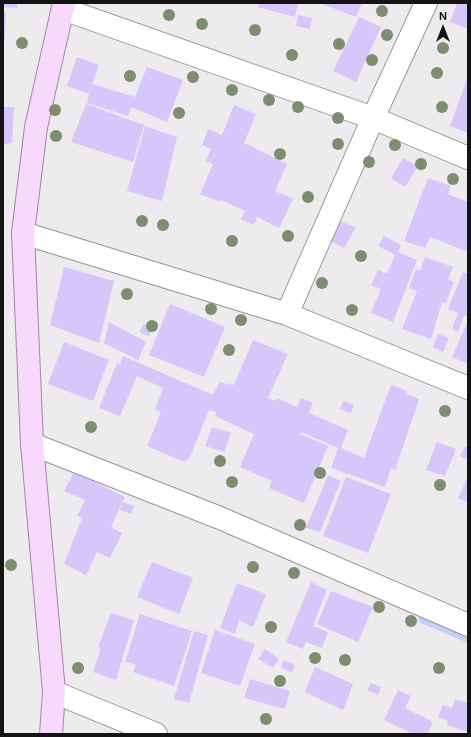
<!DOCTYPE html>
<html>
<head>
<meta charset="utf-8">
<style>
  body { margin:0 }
  #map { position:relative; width:471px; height:737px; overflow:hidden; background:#eeebee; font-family:"DM Sans",sans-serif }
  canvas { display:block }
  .frame { position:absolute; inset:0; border:4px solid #151415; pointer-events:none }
  .north { position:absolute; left:423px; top:8px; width:40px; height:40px; -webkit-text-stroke:3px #eeebee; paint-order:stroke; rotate:0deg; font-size:11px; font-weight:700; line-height:16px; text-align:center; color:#151415 }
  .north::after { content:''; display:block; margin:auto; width:14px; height:18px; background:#151415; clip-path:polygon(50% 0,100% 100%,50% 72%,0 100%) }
</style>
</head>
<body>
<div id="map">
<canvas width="471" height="737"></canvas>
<div class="frame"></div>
<div class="north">N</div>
</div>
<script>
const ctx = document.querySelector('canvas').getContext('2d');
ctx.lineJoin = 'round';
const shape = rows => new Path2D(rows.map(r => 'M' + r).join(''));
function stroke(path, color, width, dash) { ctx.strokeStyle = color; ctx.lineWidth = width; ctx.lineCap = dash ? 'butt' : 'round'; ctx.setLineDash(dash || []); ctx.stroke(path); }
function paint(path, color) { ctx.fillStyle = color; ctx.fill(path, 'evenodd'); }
stroke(shape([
  [423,619,468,638]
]), '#bfd3f6', 9);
paint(shape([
  [3,3,17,3,17,8,3,7],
  [259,3,298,3,295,17,258,7],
  [320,3,362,3,356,17],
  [457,3,468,3,468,29,450,22],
  [3,13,6,13,4,45,3,45],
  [298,15,312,18,310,29,296,26],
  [359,17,381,27,356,82,333,71],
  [77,57,99,65,92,84,135,97,147,67,183,80,167,122,131,107,128,116,87,103,89,94,67,86],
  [468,76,468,133,450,126],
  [86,104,144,125,133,162,71,142],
  [234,105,256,114,244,143,287,164,275,191,293,199,279,228,257,217,254,225,241,219,245,211,221,200,220,202,200,194,213,164,206,161,211,149,202,145,208,129,222,135],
  [3,107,14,107,12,143,3,144],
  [145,126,177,137,162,201,127,191],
  [403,158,418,166,405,187,391,178],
  [428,178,451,186,448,194,468,202,468,252,430,237,425,248,404,241],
  [339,221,356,227,344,248,330,241],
  [384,236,401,245,398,252,417,260,393,322,371,313,381,289,371,285,378,270,387,274,395,255,378,246],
  [425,257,453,267,448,279,454,282,446,303,442,302,431,339,402,329,417,291,409,288,416,269,420,271],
  [64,267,114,281,99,343,50,325],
  [463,272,468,274,468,317,464,315,458,332,452,329,458,313,448,309],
  [170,304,225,327,204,377,149,355],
  [468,321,468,364,452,357],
  [109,322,146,342,138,360,104,343],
  [144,324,152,327,149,336,139,332],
  [438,334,449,338,443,352,433,347],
  [253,340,288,354,268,398,276,401,277,398,297,407,301,398,313,403,309,413,348,430,341,448,364,458,391,385,407,391,406,394,419,399,395,470,391,468,385,487,331,468,338,448,301,432,300,434,328,446,304,503,269,488,272,481,240,467,254,434,215,416,216,412,209,410,190,457,186,461,182,461,147,446,161,412,155,410,163,388,137,376,120,416,99,408,117,363,120,364,123,356,213,395,220,382,228,385,229,383,234,385],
  [64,342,109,360,93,401,48,384],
  [343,401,354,405,351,413,340,409],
  [212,427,231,433,224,452,205,446],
  [437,442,456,449,445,476,426,470],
  [465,446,468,448,468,460,460,456],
  [74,472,125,497,111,527,122,533,110,558,97,552,86,575,64,564,82,518,77,516,85,500,64,491],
  [328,475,341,481,320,532,306,528],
  [346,477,391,494,368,553,323,536],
  [467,479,468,480,468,502,458,498],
  [123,502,134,506,131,514,120,510],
  [152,562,193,578,179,614,137,597],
  [311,582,327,590,313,626,328,632,322,648,306,642,303,649,286,642],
  [237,583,266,594,253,627,239,620,235,634,220,628],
  [331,591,373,607,358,642,317,624],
  [111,613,134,620,116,680,93,672,101,648,98,647],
  [140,614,192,631,174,686,133,672,136,665,125,662],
  [215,630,255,644,240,686,201,673],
  [194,631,208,635,189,703,174,699],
  [265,649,279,659,273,668,258,659],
  [284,660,295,665,292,673,281,667],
  [315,667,353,684,343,710,305,692],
  [250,679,290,691,285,709,244,698],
  [371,683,381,687,378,695,367,690],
  [398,690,411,696,405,708,433,722,427,734,413,734,384,720],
  [455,699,468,703,468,732,447,725,448,721,438,717,443,705,452,708]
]), '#d5c7fa');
const minor = shape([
  [63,9,373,118,468,158],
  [23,233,287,314,468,388],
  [287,314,373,118,426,3],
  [32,444,220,518,468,625],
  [54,692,156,734]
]);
const major = shape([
  [51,734,54,692,32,444,23,233,36,127,64,3]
]);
stroke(minor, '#969497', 24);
stroke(major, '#a484a9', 24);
stroke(minor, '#fff', 22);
stroke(major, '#f7d9fb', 22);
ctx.fillStyle = '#7c8e6d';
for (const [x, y] of [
  [382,11],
  [169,15],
  [202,24],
  [255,30],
  [387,35],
  [22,43],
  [339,44],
  [443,48],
  [292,55],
  [372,60],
  [437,73],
  [130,76],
  [193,77],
  [232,90],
  [269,100],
  [298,107],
  [442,107],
  [55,110],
  [179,113],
  [338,118],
  [56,136],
  [338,144],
  [395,145],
  [280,154],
  [369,162],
  [421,164],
  [453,179],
  [308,197],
  [142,221],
  [163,225],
  [288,236],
  [232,241],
  [361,256],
  [322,283],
  [127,294],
  [211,309],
  [352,310],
  [241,320],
  [152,326],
  [229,350],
  [445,411],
  [91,427],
  [220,461],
  [320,473],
  [232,482],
  [440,485],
  [300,525],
  [11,565],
  [253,567],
  [294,573],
  [379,607],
  [411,621],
  [271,627],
  [315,658],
  [345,660],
  [78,668],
  [439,668],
  [280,681],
  [266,719]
]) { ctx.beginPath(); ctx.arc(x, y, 6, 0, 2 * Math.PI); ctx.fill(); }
</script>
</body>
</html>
